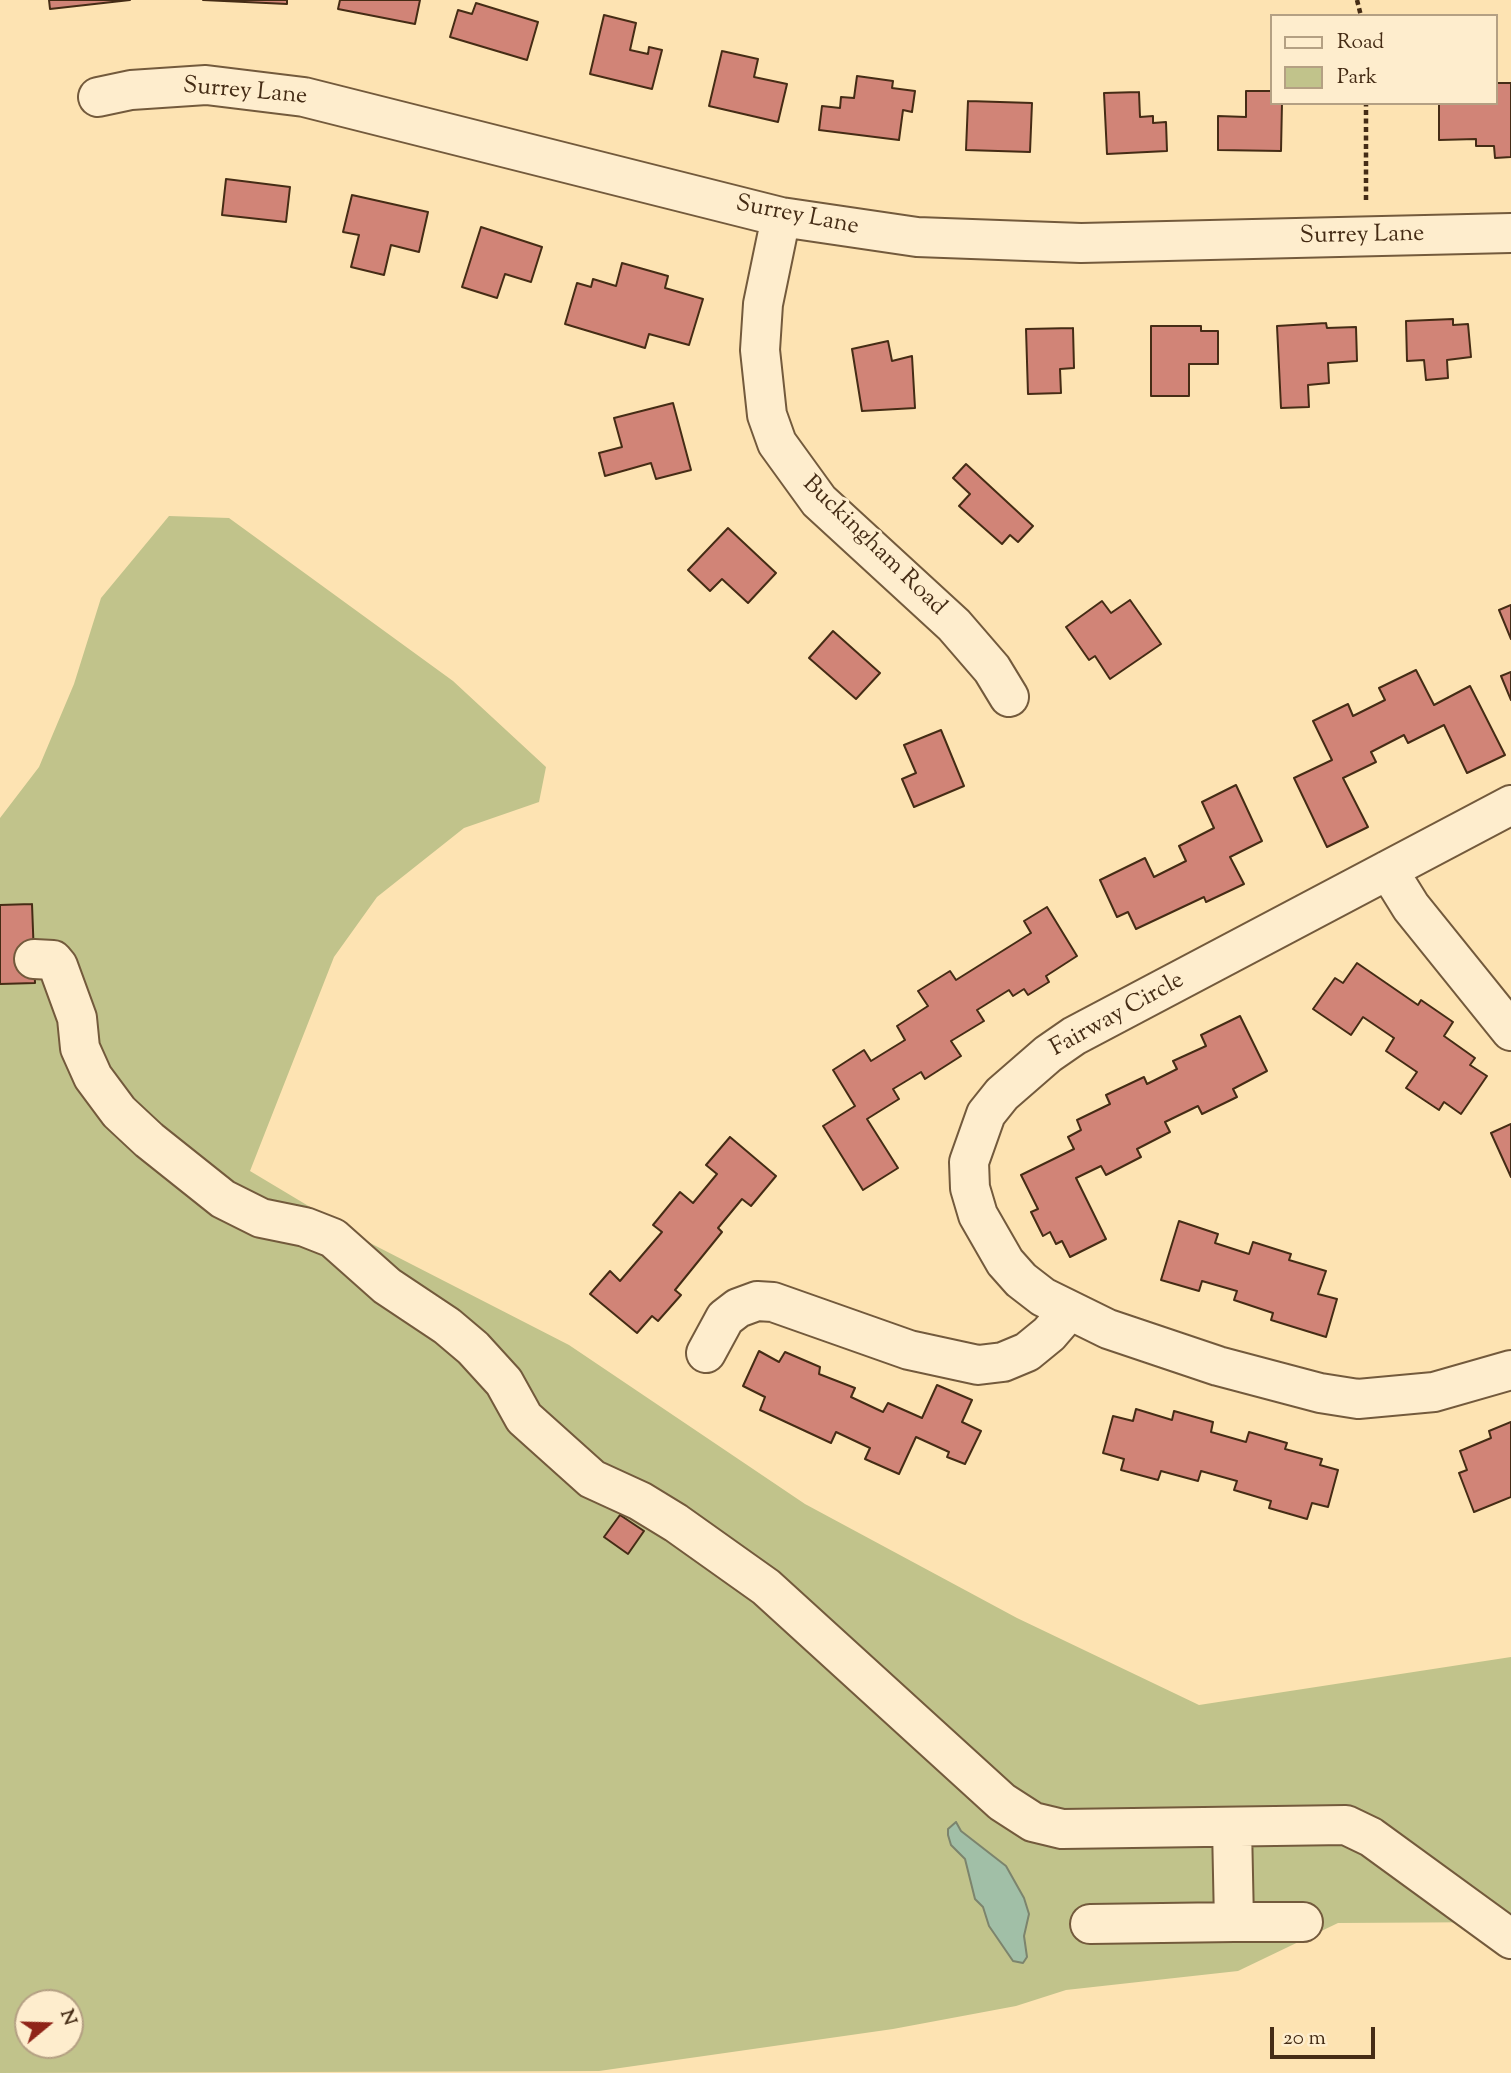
<!DOCTYPE html>
<html>
<head>
<meta charset="utf-8">
<style>
  body { margin:0 }
  #map { position:relative; width:1511px; height:2073px; overflow:hidden; background:#fde3b2; font-family:"Sorts Mill Goudy",serif }
  canvas { display:block }
  .legend { position:absolute; left:1270px; top:14px; width:228px; height:91px; box-sizing:border-box; background:#feedcd; border:2px solid #b4a083; margin:0; padding:9px 12px; list-style:none; font-size:21px; color:#452c15 }
  .legend li { display:flex; align-items:center; gap:14px; height:35px }
  .legend b { width:35px; border:2px solid #b4a083 }
  .north { position:absolute; left:14px; top:1989px; width:70px; height:70px; box-sizing:border-box; background:#feedcd; border:2px solid #b4a083; border-radius:50%; rotate:71deg; font-size:19px; font-weight:700; line-height:28px; text-align:center; color:#452c15 }
  .north::after { content:''; display:block; margin:auto; width:24px; height:32px; background:#8f2418; clip-path:polygon(50% 0,100% 100%,50% 72%,0 100%) }
  .scale { position:absolute; left:1270px; top:2027px; width:105px; height:32px; box-sizing:border-box; border:4px solid #452c15; border-top:0; padding-left:9px; font-size:21px; line-height:24px; white-space:nowrap; color:#452c15; -webkit-text-stroke:5px #feedcd; paint-order:stroke }
</style>
</head>
<body>
<div id="map">
<canvas width="1511" height="2073"></canvas>
<ul class="legend">
<li><b style="height:9px;background:#feedcd"></b>Road</li>
<li><b style="height:19px;background:#c1c38b"></b>Park</li>
</ul>
<div class="north">N</div>
<div class="scale">20 m</div>
</div>
<script>
const ctx = document.querySelector('canvas').getContext('2d');
ctx.lineJoin = 'round';
function paint(path, color) { ctx.fillStyle = color; ctx.fill(path, 'evenodd'); }
const shape = rows => new Path2D(rows.map(r => 'M' + r).join(''));
function stroke(path, color, width, dash) { ctx.strokeStyle = color; ctx.lineWidth = width; ctx.lineCap = dash ? 'butt' : 'round'; ctx.setLineDash(dash || []); ctx.stroke(path); }
function label(font, color, halo, rows, align = 'center') {
  ctx.font = font + ' "Sorts Mill Goudy",serif'; ctx.lineWidth = 6; ctx.setLineDash([]); ctx.textBaseline = 'middle'; ctx.strokeStyle = halo; ctx.fillStyle = color; for (const [text, x, y, turn = 0] of rows) {
    ctx.save(); ctx.translate(x, y); ctx.rotate((+turn || 0) * Math.PI / 180); ctx.textAlign = isNaN(turn) ? turn : align; if (halo) ctx.strokeText(text, 0, 0); ctx.fillText(text, 0, 0); ctx.restore();
  }
}
paint(shape([
  [169,516,229,518,453,681,546,767,539,802,464,828,377,897,334,957,250,1171,372,1244,569,1345,805,1504,1017,1618,1199,1705,1511,1657,1511,1922,1338,1923,1238,1971,1066,1990,1016,2006,893,2029,599,2071,0,2073,0,818,39,767,74,684,101,598],
  [28,2003,70,2003,70,2045,28,2045]
]), '#c1c38b');
const water = shape([
  [956,1822,961,1831,1006,1866,1024,1898,1029,1914,1024,1936,1027,1957,1023,1963,1013,1961,989,1926,983,1907,975,1899,965,1859,951,1845,948,1835,948,1829,956,1822]
]);
paint(water, '#a1bfa7');
stroke(water, '#7c846d', 2);
const building = shape([
  [49,0,130,0,50,9,49,0],
  [203,0,287,0,287,4,203,0],
  [340,0,420,0,415,24,338,9,340,0],
  [476,3,538,22,527,60,450,37,458,10,472,14,476,3],
  [604,15,636,23,630,50,648,54,649,47,662,50,652,89,590,74,604,15],
  [722,51,758,59,754,77,787,84,778,122,709,106,722,51],
  [857,76,893,81,892,88,915,91,912,112,903,110,899,140,819,130,822,106,840,108,841,97,854,98,857,76],
  [1495,83,1511,83,1511,157,1495,158,1494,146,1476,146,1476,139,1439,140,1439,103,1495,103,1495,83],
  [1246,91,1271,91,1271,103,1282,103,1281,151,1218,150,1218,116,1246,117,1246,91],
  [1139,92,1140,117,1153,116,1153,123,1166,122,1167,151,1107,154,1104,93,1139,92],
  [968,101,1032,103,1030,152,966,150,968,101],
  [226,179,290,187,286,222,222,215,226,179],
  [352,195,428,212,419,252,391,245,384,275,351,267,359,235,343,232,352,195],
  [481,227,542,247,531,282,505,274,497,298,462,287,481,227],
  [622,263,668,276,665,288,703,299,689,345,649,334,645,348,565,324,577,283,591,287,593,279,616,286,622,263],
  [1453,319,1453,325,1468,324,1471,357,1447,360,1448,378,1426,380,1424,360,1407,361,1406,321,1453,319],
  [1326,323,1327,328,1356,327,1357,361,1328,363,1329,383,1308,385,1309,407,1281,408,1277,326,1326,323],
  [1151,326,1201,326,1201,331,1218,331,1218,364,1189,364,1189,396,1151,396,1151,326],
  [1073,328,1074,368,1060,369,1061,393,1028,394,1026,329,1073,328],
  [888,341,892,361,912,356,915,408,862,411,852,349,888,341],
  [673,403,691,470,656,479,651,463,605,476,599,453,622,447,614,418,673,403],
  [966,464,1033,526,1018,542,1010,535,1002,544,959,506,970,494,953,478,966,464],
  [728,528,776,573,748,603,722,579,710,591,688,570,728,528],
  [1130,600,1161,644,1110,679,1095,656,1089,660,1066,627,1102,601,1111,613,1130,600],
  [1511,605,1511,639,1499,610,1511,605],
  [833,631,880,673,856,699,809,658,833,631],
  [1416,670,1434,705,1470,686,1505,755,1467,773,1444,725,1408,743,1404,735,1371,752,1376,762,1343,778,1368,827,1327,847,1294,778,1332,760,1313,721,1348,704,1353,716,1385,700,1379,688,1416,670],
  [1511,672,1511,700,1501,676,1511,672],
  [941,730,964,786,914,807,902,779,916,773,904,745,941,730],
  [1236,785,1262,841,1230,857,1244,884,1206,902,1204,897,1136,929,1128,912,1117,917,1100,880,1145,858,1154,877,1186,861,1179,846,1214,828,1202,802,1236,785],
  [32,904,35,983,0,984,0,905,32,904],
  [1047,907,1077,956,1046,976,1049,982,1028,995,1024,989,1013,996,1009,990,977,1010,984,1021,951,1041,961,1056,925,1079,921,1072,893,1089,899,1099,867,1119,898,1168,863,1190,823,1126,855,1106,833,1070,864,1050,871,1061,905,1040,897,1026,928,1006,918,991,950,971,956,980,1031,933,1024,921,1047,907],
  [1357,963,1418,1005,1421,1000,1453,1022,1444,1036,1475,1058,1470,1065,1487,1076,1461,1114,1444,1102,1439,1110,1406,1088,1417,1072,1386,1051,1394,1038,1363,1017,1351,1035,1313,1009,1335,978,1343,983,1357,963],
  [1240,1016,1267,1071,1233,1089,1237,1097,1202,1114,1198,1106,1165,1122,1170,1132,1137,1149,1141,1157,1106,1175,1101,1166,1076,1178,1106,1239,1070,1257,1062,1241,1056,1244,1050,1232,1043,1236,1031,1212,1038,1209,1021,1175,1074,1149,1068,1137,1081,1130,1077,1120,1110,1104,1106,1095,1144,1077,1147,1084,1177,1069,1173,1061,1206,1046,1201,1035,1240,1016],
  [1511,1124,1511,1177,1491,1133,1511,1124],
  [730,1137,776,1176,751,1206,742,1199,718,1228,722,1232,675,1290,681,1295,658,1321,652,1316,637,1333,590,1294,610,1271,620,1281,662,1232,653,1225,680,1192,693,1203,717,1174,706,1165,730,1137],
  [1179,1221,1218,1234,1215,1243,1249,1254,1253,1242,1291,1254,1289,1260,1326,1271,1318,1294,1337,1299,1326,1337,1271,1320,1273,1313,1234,1300,1237,1291,1202,1281,1199,1291,1161,1280,1179,1221],
  [759,1351,779,1362,785,1352,820,1367,819,1374,855,1388,851,1397,883,1412,888,1403,922,1418,937,1385,972,1400,962,1422,981,1431,965,1464,947,1457,949,1452,916,1437,899,1474,865,1459,870,1448,836,1432,831,1443,760,1410,765,1397,743,1386,759,1351],
  [1136,1409,1172,1420,1174,1411,1213,1422,1211,1432,1246,1442,1249,1432,1287,1443,1285,1449,1322,1459,1320,1465,1338,1470,1328,1507,1312,1503,1307,1519,1269,1508,1271,1501,1234,1490,1237,1481,1201,1471,1198,1481,1161,1471,1158,1480,1121,1470,1124,1459,1103,1453,1113,1416,1133,1421,1136,1409],
  [1511,1422,1511,1497,1474,1512,1459,1473,1467,1470,1460,1451,1491,1438,1489,1431,1511,1422],
  [620,1515,644,1531,628,1554,604,1537,620,1515]
]);
paint(building, '#d18477');
stroke(building, '#452c15', 2);
const minor = shape([
  [98,97,131,90,206,85,304,97,781,217,917,237,1081,243,1511,233],
  [781,217,763,304,760,350,767,415,777,443,819,501,954,625,992,669,1009,697],
  [1511,805,1074,1036,1048,1054,1002,1094,986,1114,969,1162,970,1188,978,1215,1005,1262,1021,1280,1043,1297,1108,1329,1218,1366,1320,1393,1358,1399,1434,1392,1511,1370],
  [1388,870,1411,907,1511,1031],
  [34,959,53,960,58,966,77,1018,80,1048,93,1077,119,1112,149,1140,223,1199,261,1218,305,1227,333,1238,387,1286,447,1326,473,1348,504,1382,524,1418,592,1479,640,1501,676,1523,766,1587,1002,1802,1033,1822,1062,1829,1346,1825,1371,1837,1511,1939],
  [706,1353,725,1318,738,1308,757,1301,773,1302,909,1350,978,1365,1003,1362,1027,1352,1049,1334,1068,1312],
  [1232,1827,1234,1922,1303,1922],
  [1090,1924,1234,1922]
]);
stroke(minor, '#735a3c', 42);
stroke(shape([
  [1357,0,1361,16],
  [1366,200,1366,103]
]), '#452c15', 4.5, [5, 3.5]);
stroke(minor, '#feedcd', 38);
label('24px', '#452c15', '#feedcd', [
  ["Surrey Lane",245,93,5],
  ["Surrey Lane",797,217,11],
  ["Surrey Lane",1362,237,-1],
  ["Buckingham Road",873,547,44],
  ["Fairway Circle",1118,1016,-29]
]);
</script>
</body>
</html>
